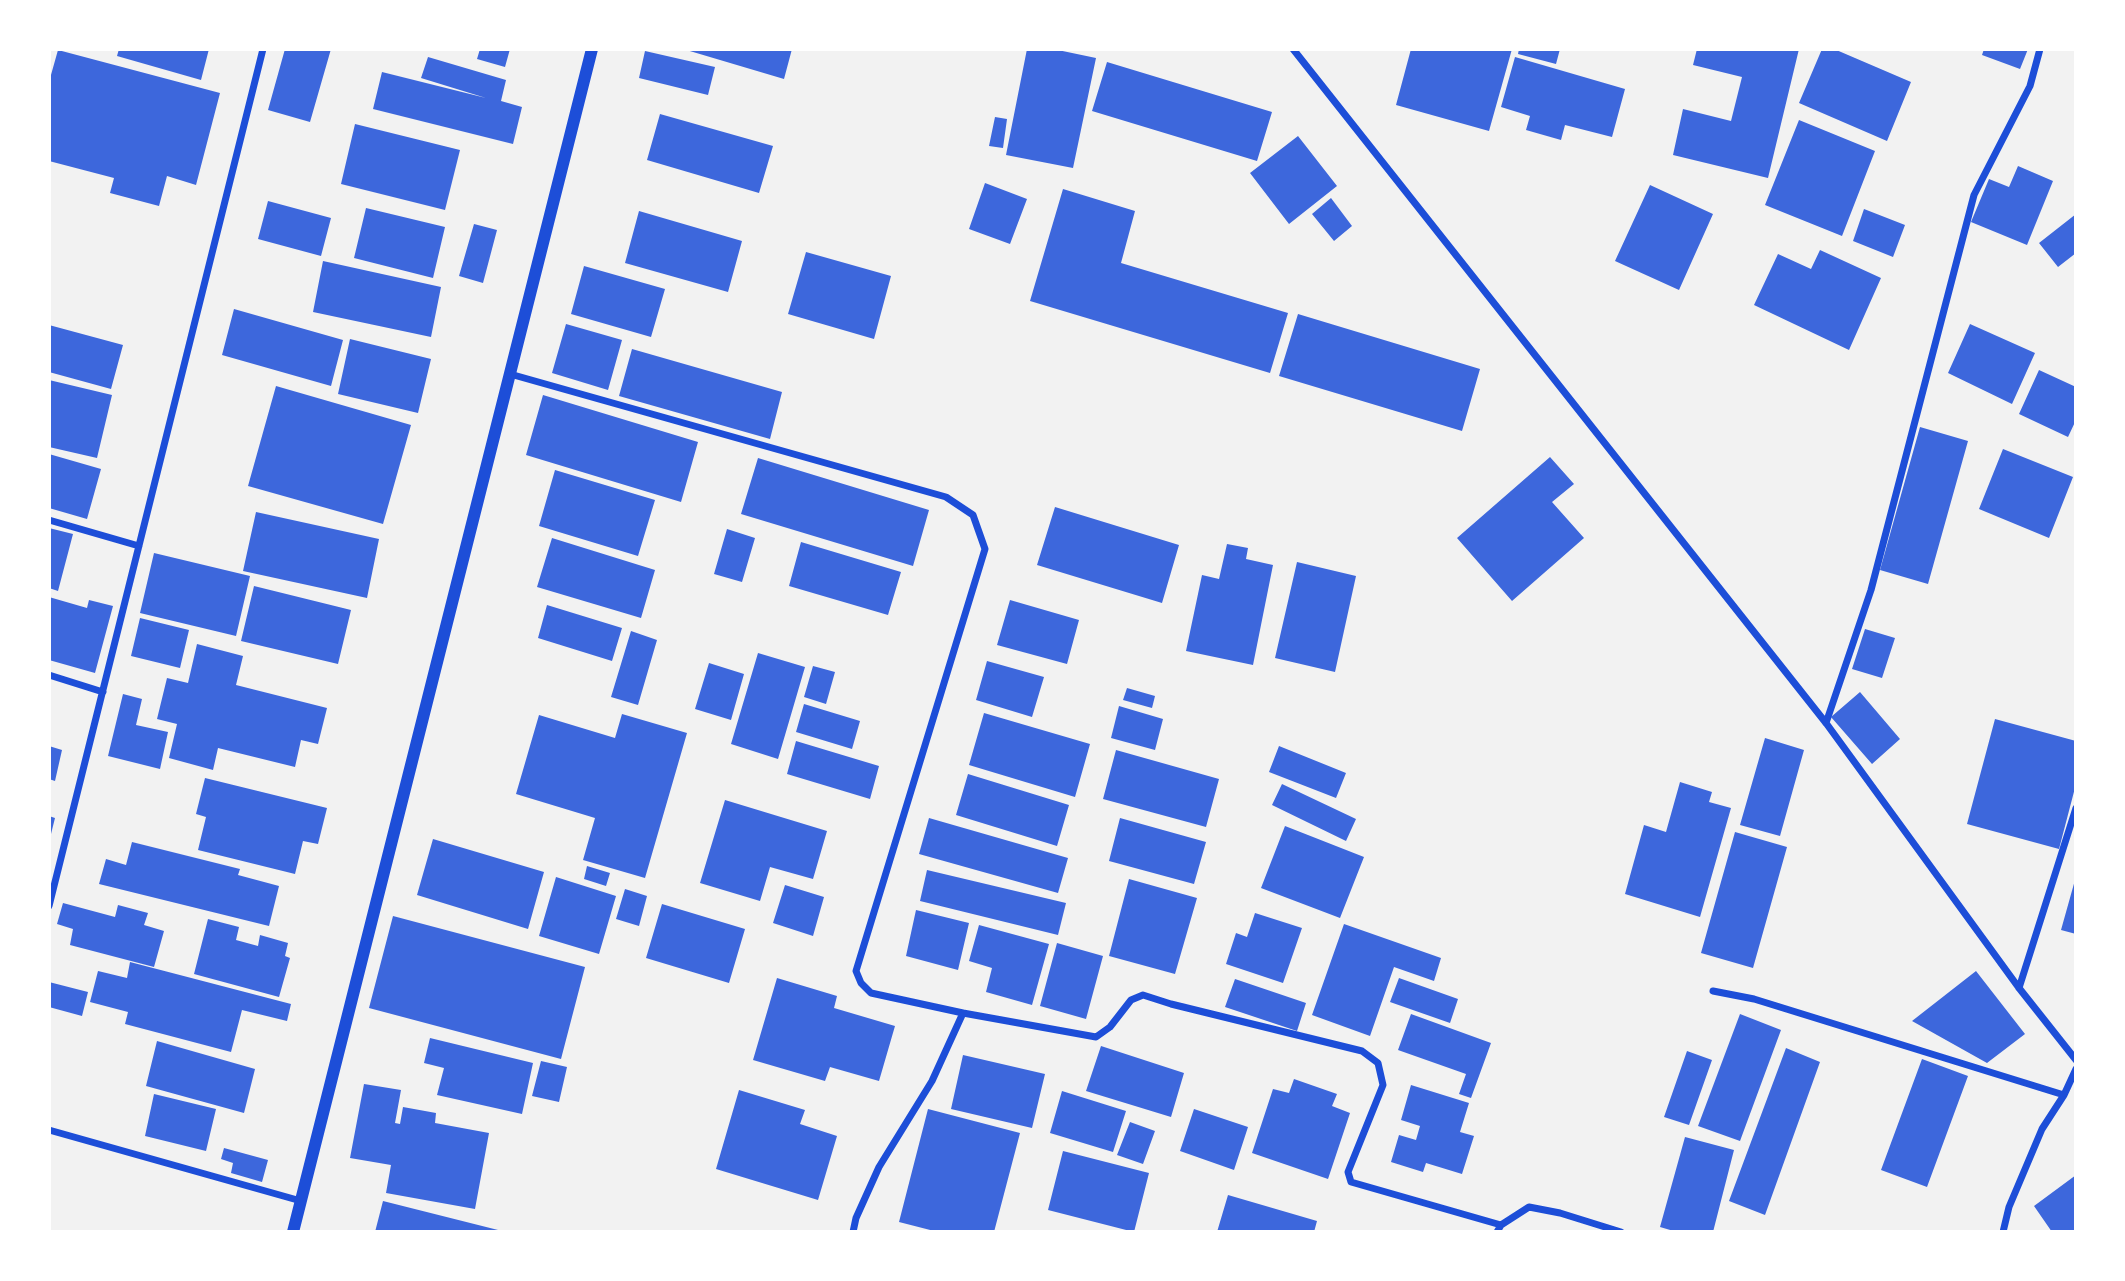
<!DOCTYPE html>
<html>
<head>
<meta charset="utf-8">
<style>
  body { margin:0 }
  #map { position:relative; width:2125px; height:1281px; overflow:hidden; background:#f2f2f2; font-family:"Noto Serif",serif }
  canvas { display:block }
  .frame { position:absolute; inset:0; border:51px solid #fff; pointer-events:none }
</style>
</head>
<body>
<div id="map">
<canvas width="2125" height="1281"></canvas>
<div class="frame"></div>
</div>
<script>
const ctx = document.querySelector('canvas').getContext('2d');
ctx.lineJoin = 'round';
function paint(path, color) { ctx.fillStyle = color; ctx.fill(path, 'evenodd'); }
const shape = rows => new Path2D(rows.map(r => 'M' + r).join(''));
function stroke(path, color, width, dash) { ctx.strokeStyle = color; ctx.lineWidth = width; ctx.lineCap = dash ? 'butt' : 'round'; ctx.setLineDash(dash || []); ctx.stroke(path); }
paint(shape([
  [119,49,209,49,201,80,117,56],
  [285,49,331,49,310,122,268,110],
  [480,49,510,49,505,67,477,59],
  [683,49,792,49,784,79],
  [1027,49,1053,49,1096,58,1073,168,1006,155],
  [1411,49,1512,49,1489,131,1396,105],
  [1519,49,1560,49,1556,64,1518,54],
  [1697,49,1799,49,1768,178,1673,155,1683,109,1731,121,1742,77,1693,65],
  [1822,49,1834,49,1911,82,1887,141,1799,103],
  [1984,49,2028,49,2020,69,1982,55],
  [58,50,220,93,196,185,167,176,159,206,110,193,114,178,49,161,49,82],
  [645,51,715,67,708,95,639,78],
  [428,57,506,80,501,101,522,107,513,144,373,109,382,72,486,98,421,78],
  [1515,57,1625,89,1612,137,1565,125,1561,140,1526,130,1530,116,1501,107],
  [1107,62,1272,112,1257,161,1092,111],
  [660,114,773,146,759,193,647,160],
  [995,117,1007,119,1003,148,989,146],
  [1799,120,1875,151,1842,236,1765,205],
  [355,124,460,150,445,210,341,184],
  [1298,136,1337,186,1289,224,1250,173],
  [2018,166,2053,181,2027,245,1971,222,1989,179,2009,187],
  [985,183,1027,199,1010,244,969,229],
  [1650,185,1713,214,1679,290,1615,261],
  [1063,189,1135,211,1121,263,1288,313,1270,373,1030,301],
  [1331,198,1352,226,1334,241,1312,214],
  [268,201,331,218,321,256,258,239],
  [366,208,445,227,433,278,354,258],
  [1864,209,1905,225,1893,257,1853,241],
  [639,211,742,241,728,292,625,263],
  [2076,214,2076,253,2058,267,2039,243],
  [474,224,497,230,483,283,459,276],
  [1820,250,1881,278,1849,350,1754,305,1778,254,1811,269],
  [806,252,891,276,874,339,788,314],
  [323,261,441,287,431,337,313,312],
  [584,266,665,289,651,337,571,314],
  [234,309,343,340,331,386,222,355],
  [1298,314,1480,369,1462,431,1279,376],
  [566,324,622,340,608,390,552,373],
  [1970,324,2035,353,2012,404,1948,373],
  [49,325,123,345,111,389,49,372],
  [350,339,431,359,418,413,338,394],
  [632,349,782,392,770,439,619,396],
  [2039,370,2076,387,2076,420,2068,437,2019,414],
  [49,380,112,395,97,458,49,447],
  [276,386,411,425,383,524,248,486],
  [543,395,698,442,681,502,526,455],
  [1920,427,1968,441,1928,584,1880,570],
  [2003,449,2073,477,2049,538,1979,509],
  [49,454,101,469,87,519,49,508],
  [1550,457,1574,484,1552,502,1584,538,1512,601,1457,538],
  [758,458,929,510,913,566,741,514],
  [555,470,655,500,638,556,539,526],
  [1055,507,1179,545,1162,603,1037,565],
  [256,512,379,539,367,598,243,571],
  [49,528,73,534,58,591,49,588],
  [727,529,755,538,742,582,714,574],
  [552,538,655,570,641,618,537,587],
  [801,542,901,572,888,615,789,586],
  [1227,544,1248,548,1246,559,1273,565,1253,665,1186,651,1202,575,1219,579],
  [154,553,250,576,236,636,140,613],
  [1297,562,1356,576,1335,672,1275,658],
  [254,586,351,610,338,664,241,641],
  [49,597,87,608,89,600,113,606,95,673,49,660],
  [1010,600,1079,620,1067,664,997,645],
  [547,605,622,628,612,661,538,638],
  [140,618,189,630,180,668,131,656],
  [1865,629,1895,638,1882,678,1852,669],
  [631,631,657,640,638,705,611,697],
  [197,644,243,656,236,685,327,708,318,744,301,740,295,767,218,748,213,770,169,758,177,724,157,719,167,678,188,683],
  [758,653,805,667,778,759,731,744],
  [987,661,1044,677,1032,717,976,700],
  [709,663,744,674,731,720,695,709],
  [813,666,835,672,826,704,804,697],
  [1127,688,1155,696,1152,708,1123,700],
  [1860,692,1900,739,1872,764,1831,717],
  [123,694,142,699,136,725,168,732,160,769,108,756],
  [804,704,860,721,852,749,796,732],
  [1119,706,1163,719,1155,750,1111,738],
  [984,713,1090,744,1075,797,969,765],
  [622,714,687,733,645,878,583,860,595,818,516,794,539,715,615,738],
  [1995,719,2076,741,2076,784,2059,849,1967,824],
  [1765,738,1804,750,1780,836,1740,825],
  [796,741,879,766,870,799,787,774],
  [49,746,62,750,55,781,49,779],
  [1279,746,1346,773,1336,798,1269,772],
  [1116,750,1219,779,1206,827,1103,799],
  [968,774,1069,805,1057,846,956,815],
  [205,778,327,808,318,844,303,841,295,874,198,850,206,817,196,814],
  [1680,782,1712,792,1709,802,1731,808,1700,917,1625,894,1644,825,1666,832],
  [1282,784,1356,819,1346,841,1272,805],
  [725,800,827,831,813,879,770,867,760,901,700,883],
  [49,816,55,818,50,838,49,838],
  [929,818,1068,858,1058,893,919,854],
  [1120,818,1206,842,1194,884,1109,861],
  [1285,826,1364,857,1340,918,1261,888],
  [1735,832,1787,847,1753,968,1701,953],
  [433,839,544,872,528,929,417,895],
  [132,842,240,869,238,875,279,886,269,926,99,884,106,859,126,865],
  [587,866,610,873,606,886,584,879],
  [927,870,1066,903,1058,935,920,901],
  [556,877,616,896,599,954,539,936],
  [1129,879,1197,898,1175,974,1109,956],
  [2075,880,2076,880,2076,934,2061,930],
  [785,885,824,897,813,936,773,923],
  [625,889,647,896,639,926,616,919],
  [63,903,115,917,118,905,148,913,144,925,164,931,154,967,70,945,73,929,57,924],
  [662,904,745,929,729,983,646,958],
  [916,910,969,923,958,970,906,956],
  [1255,913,1302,928,1283,983,1226,964,1236,933,1247,937],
  [393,916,585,967,561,1059,369,1008],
  [208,919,239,927,236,940,258,946,260,935,288,943,285,956,290,958,279,997,194,974],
  [1344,924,1441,958,1434,981,1394,967,1370,1036,1312,1015],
  [979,925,1049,944,1032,1005,986,992,992,968,969,961],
  [1057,943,1103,956,1086,1019,1040,1006],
  [130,962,291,1004,287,1021,242,1010,231,1052,125,1024,128,1012,90,1002,98,971,127,978],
  [1976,971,2025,1034,1987,1063,1912,1021],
  [777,978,837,996,834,1008,895,1026,879,1081,830,1067,825,1081,753,1060],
  [1399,978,1458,999,1450,1023,1390,1002],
  [1235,979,1306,1003,1297,1031,1225,1007],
  [49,982,88,992,82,1016,49,1007],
  [1411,1014,1491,1043,1471,1098,1459,1094,1466,1074,1398,1050],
  [1740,1014,1781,1030,1740,1141,1698,1126],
  [430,1038,533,1063,522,1114,437,1095,444,1068,424,1063],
  [157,1041,255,1069,244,1113,146,1086],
  [1101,1046,1184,1073,1171,1117,1086,1091],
  [1786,1048,1820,1062,1765,1215,1729,1201],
  [1687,1051,1712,1060,1689,1125,1664,1117],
  [963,1055,1045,1074,1032,1128,951,1109],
  [1922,1059,1968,1076,1927,1187,1881,1170],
  [541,1061,567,1067,559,1102,532,1096],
  [1294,1079,1337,1094,1332,1106,1350,1113,1328,1179,1252,1153,1273,1089,1289,1093],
  [364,1084,401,1090,395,1123,400,1124,403,1107,436,1113,435,1123,489,1133,475,1209,386,1193,391,1165,350,1158],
  [1411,1085,1469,1103,1460,1132,1474,1136,1462,1174,1426,1163,1423,1172,1391,1162,1399,1135,1416,1140,1420,1126,1401,1120],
  [739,1090,805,1110,800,1124,837,1136,818,1200,716,1169],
  [1062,1091,1126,1111,1113,1152,1050,1133],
  [154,1094,216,1109,206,1151,145,1136],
  [928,1109,1020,1133,994,1232,938,1232,899,1222],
  [1194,1109,1248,1127,1234,1170,1180,1151],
  [1130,1122,1155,1131,1143,1164,1117,1155],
  [1685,1137,1734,1150,1713,1232,1677,1232,1660,1227],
  [224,1148,268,1160,262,1182,231,1173,233,1163,221,1159],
  [1063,1151,1149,1173,1134,1232,1048,1210],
  [2076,1175,2076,1232,2052,1232,2034,1206],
  [1228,1195,1317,1221,1314,1232,1217,1232],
  [383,1201,502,1231,502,1232,375,1232]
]), '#3d67dc');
stroke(shape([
  [1293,49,1826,723,2019,988,2076,1060],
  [510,374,946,497,973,515,985,549,856,971,861,983,871,993,963,1013,932,1081,879,1167,856,1218,853,1232],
  [49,520,139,546],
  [49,675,103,692],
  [1826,723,1871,590,1974,195,2030,86,2040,49],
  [49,906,263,49],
  [2019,988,2076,808],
  [1713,991,1754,999,2064,1095],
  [963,1013,1096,1037,1110,1027,1131,1000,1143,995,1171,1004,1362,1051,1378,1063,1383,1085,1348,1172,1351,1182,1501,1225],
  [49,1130,301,1201],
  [1497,1232,1501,1225,1529,1207,1560,1213,1621,1232],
  [2003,1232,2009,1207,2042,1129,2064,1095,2076,1069]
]), '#1d4ed8', 7);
stroke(shape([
  [293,1232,592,49]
]), '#1d4ed8', 12);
</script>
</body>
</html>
